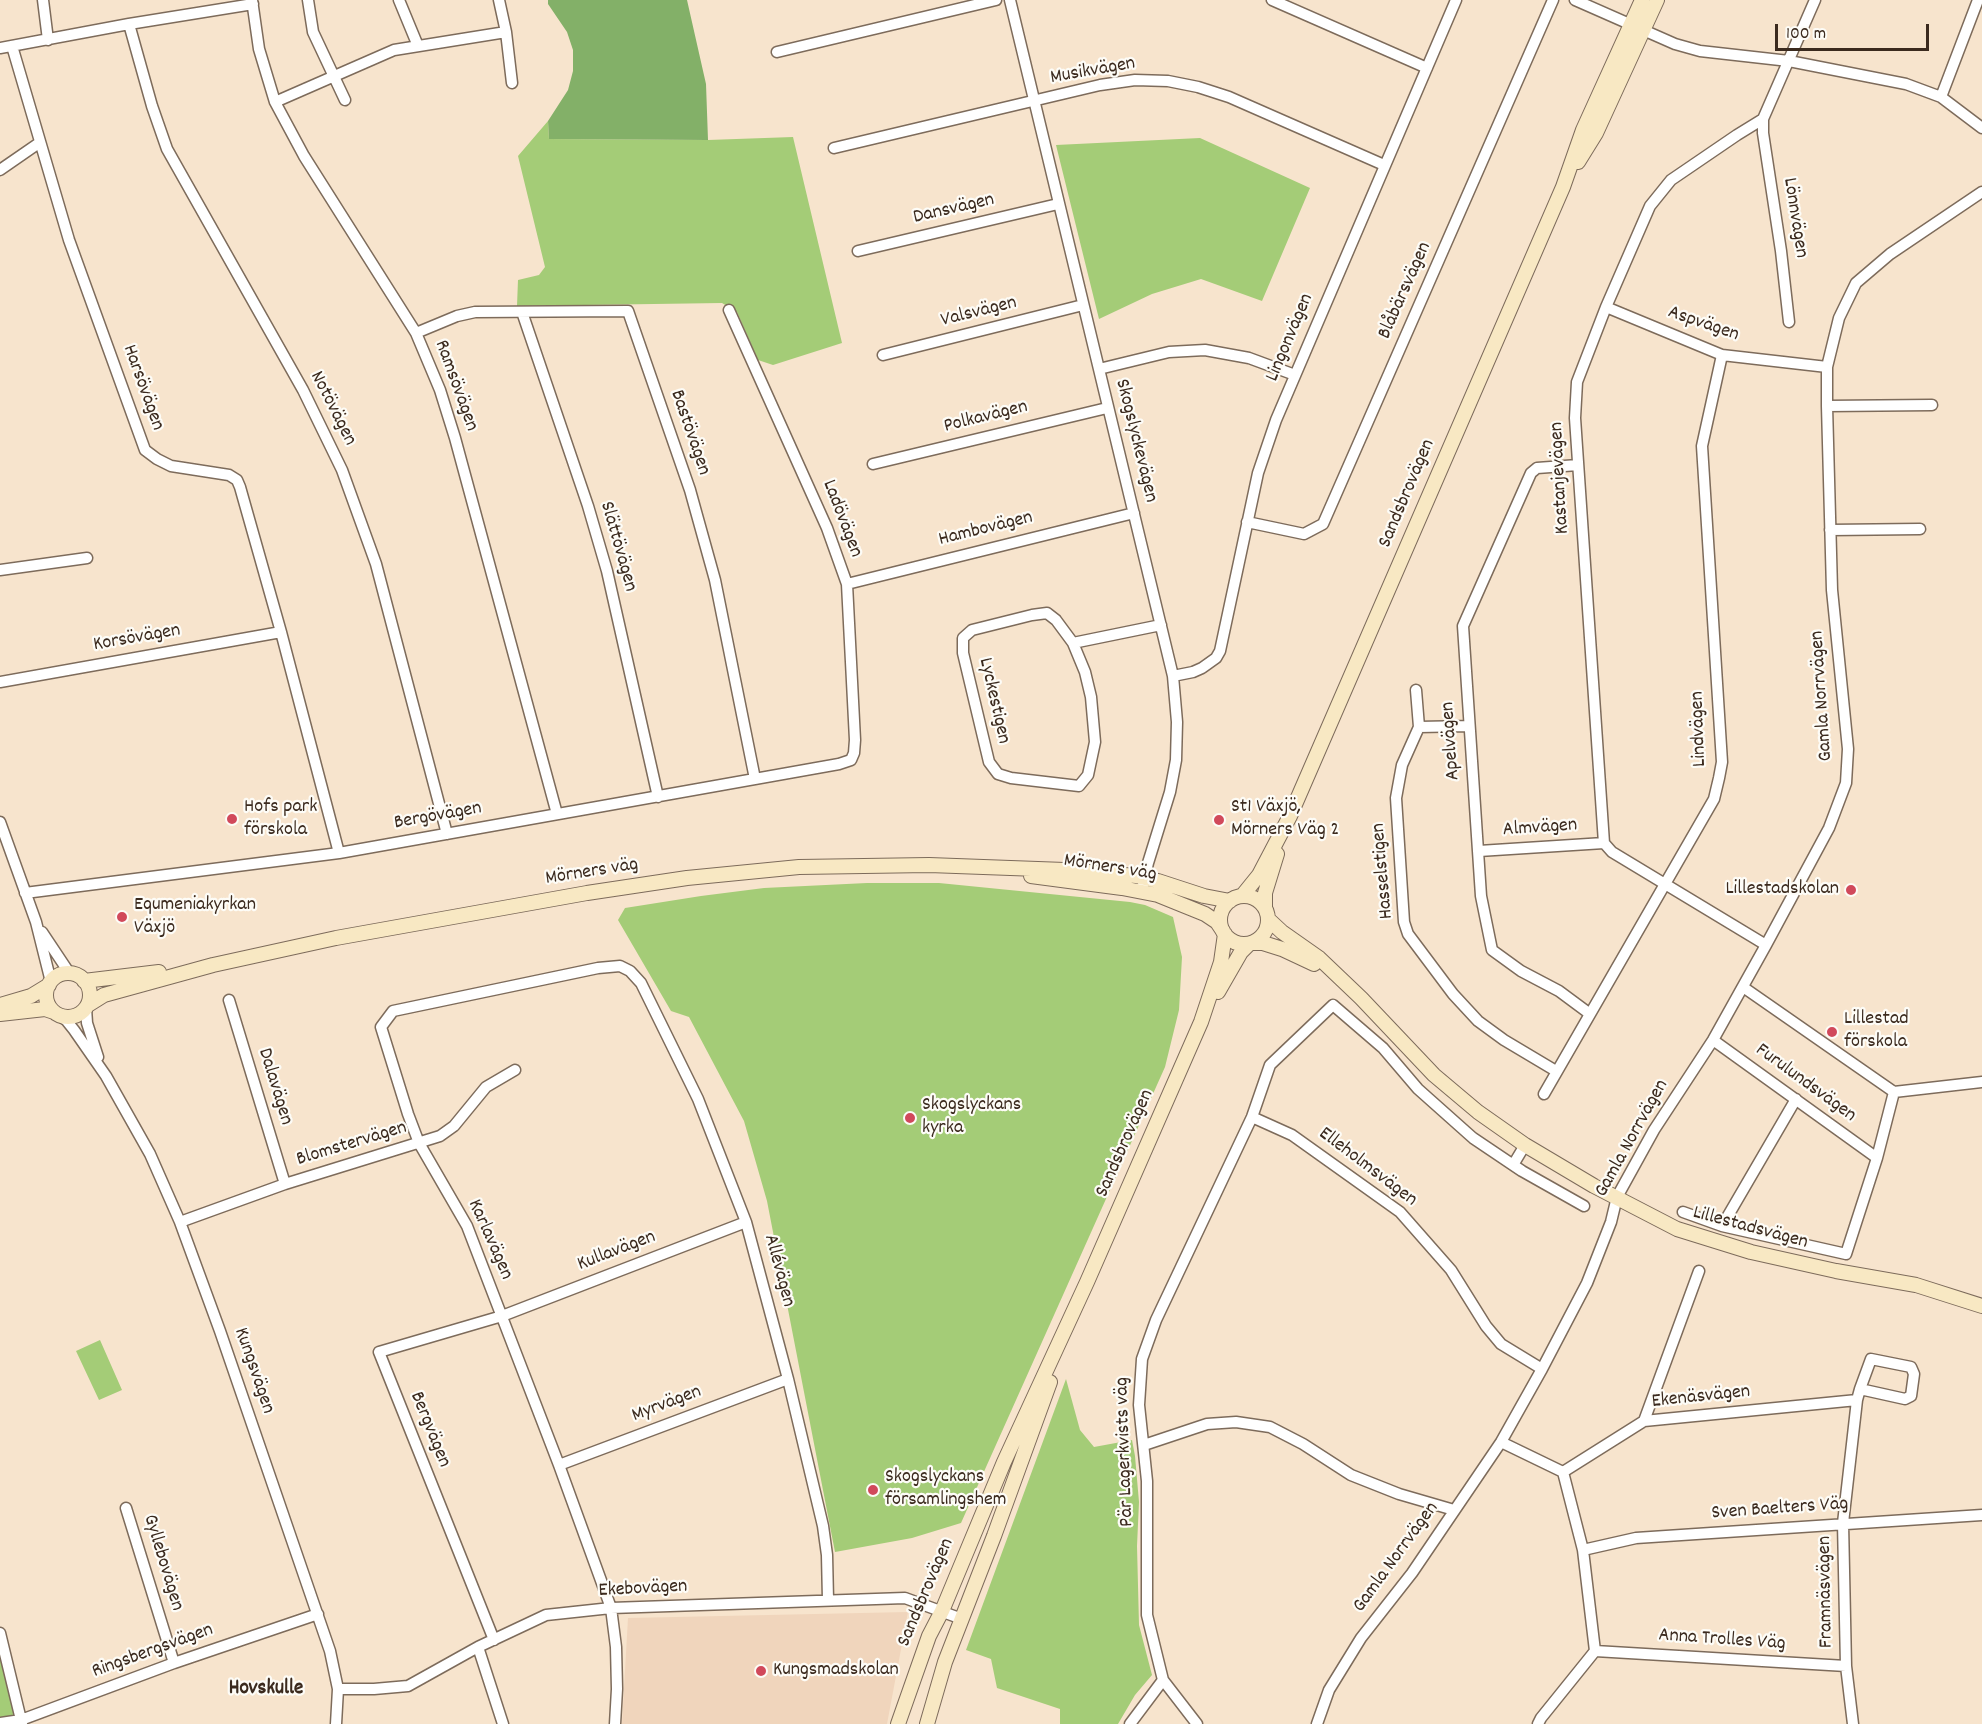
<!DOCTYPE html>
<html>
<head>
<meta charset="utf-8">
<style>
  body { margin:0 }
  #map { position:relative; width:1982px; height:1724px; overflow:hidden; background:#f7e4cd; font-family:Dekko,sans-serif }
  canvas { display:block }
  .scale { position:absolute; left:1775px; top:24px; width:154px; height:27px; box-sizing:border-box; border:3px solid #3b2a1e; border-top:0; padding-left:8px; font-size:18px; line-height:21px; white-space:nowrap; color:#3b2a1e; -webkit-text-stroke:4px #fdfcf7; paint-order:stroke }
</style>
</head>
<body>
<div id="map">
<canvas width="1982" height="1724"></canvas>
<div class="scale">100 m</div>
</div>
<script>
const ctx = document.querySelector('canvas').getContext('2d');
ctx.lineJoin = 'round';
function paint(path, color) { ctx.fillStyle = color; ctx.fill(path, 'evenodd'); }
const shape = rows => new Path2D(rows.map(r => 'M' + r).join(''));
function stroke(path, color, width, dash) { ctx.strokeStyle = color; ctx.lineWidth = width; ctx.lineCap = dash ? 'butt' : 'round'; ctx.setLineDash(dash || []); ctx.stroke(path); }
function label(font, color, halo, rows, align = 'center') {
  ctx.font = font + ' Dekko,sans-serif'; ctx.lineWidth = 4.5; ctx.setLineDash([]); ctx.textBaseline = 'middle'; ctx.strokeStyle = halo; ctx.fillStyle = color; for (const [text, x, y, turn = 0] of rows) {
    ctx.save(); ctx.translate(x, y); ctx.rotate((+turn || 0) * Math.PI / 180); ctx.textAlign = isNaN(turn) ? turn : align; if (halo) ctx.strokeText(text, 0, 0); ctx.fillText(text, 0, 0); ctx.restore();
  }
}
paint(shape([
  [908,1612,887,1724,622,1724,628,1618]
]), '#f0d5bc');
paint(shape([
  [548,121,549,139,708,140,793,137,842,343,773,365,758,360,737,312,722,303,517,306,518,280,539,275,545,267,518,156],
  [1200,138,1310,188,1262,301,1201,279,1152,294,1099,319,1056,145],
  [867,883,939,883,1130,902,1145,905,1173,917,1182,957,1179,1010,1165,1067,961,1523,912,1538,835,1552,767,1201,744,1121,689,1017,671,1011,618,920,625,908,701,896,764,888],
  [100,1340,122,1390,99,1400,76,1351],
  [1066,1379,1080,1430,1094,1447,1132,1440,1135,1456,1139,1502,1137,1546,1139,1625,1152,1675,1135,1695,1118,1724,1060,1724,1060,1709,997,1688,991,1659,966,1650],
  [0,1656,16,1724,0,1724]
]), '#a4cc77');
paint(shape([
  [548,0,687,0,706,84,708,140,549,139,548,121,568,90,573,71,573,50,567,32,548,4]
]), '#83b068');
const street = shape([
  [43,0,48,40],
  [252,0,259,49,275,102,304,156,416,333,440,390,455,438,557,814],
  [308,0,313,32,345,100],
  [399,0,418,46],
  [499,0,506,32,512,83],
  [1010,0,1173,676,1177,722,1176,760,1170,792,1148,863,1143,885],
  [1272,0,1427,68],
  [1575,0,1675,44,1700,51,1789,61,1906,84,1941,97,1982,128],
  [129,24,152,106,167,149,303,390,342,470,376,564,447,834],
  [12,46,69,240,145,450,157,459,171,466,229,475,237,480,240,487,281,632,339,853],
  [0,48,129,24,253,4],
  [777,52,996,0],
  [1941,97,1978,0],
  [275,102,394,50,506,32],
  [1763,119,1763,133,1781,251,1789,322],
  [834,148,1100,85,1135,80,1168,81,1198,87,1229,97,1384,165],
  [0,170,39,143],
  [858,251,1058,204],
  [1606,307,1722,355,1827,367],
  [522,312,588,506,607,571,658,797],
  [416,333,457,316,475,312,628,311,690,490,715,580,755,779],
  [883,355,1083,305],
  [1099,369,1169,352,1205,350,1249,358,1295,375],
  [1827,406,1932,405],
  [873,464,1107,408],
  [1578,465,1537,468,1531,473,1463,626,1481,896,1492,950,1521,971,1559,991,1590,1014],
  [1247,522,1304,534,1323,524,1553,0],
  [1830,530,1920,529],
  [0,570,87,558],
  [847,584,1134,513],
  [1073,643,1085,672,1091,697,1095,742,1088,775,1079,786,1011,778,998,774,989,762,963,653,963,638,972,630,1032,615,1047,613,1056,620,1073,643,1161,625],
  [1173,676,1193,672,1202,668,1216,658,1220,651,1258,473,1276,420,1456,0],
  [0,682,281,632],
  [1416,690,1419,727],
  [1469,726,1419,727,1402,765,1396,798,1404,922,1408,934,1453,994,1478,1021,1504,1040,1556,1071],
  [0,822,36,922,51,982],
  [1479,851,1604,843],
  [25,893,339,853,839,764,851,760,854,753,855,740,847,584,827,528,729,310],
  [42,932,70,974],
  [1766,945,1612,852,1604,843,1575,418,1577,382,1606,307,1650,206,1671,180,1737,135,1763,119,1815,0],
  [1743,987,1894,1092],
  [229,1000,285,1184],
  [86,1008,87,1023,98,1057],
  [60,1016,66,1020,74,1030,106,1076,150,1154,180,1222,220,1331,330,1651,338,1689,336,1724],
  [1713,1040,1877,1158],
  [1894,1092,1982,1082],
  [1544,1094,1714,799,1719,778,1722,762,1702,446,1722,355],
  [1252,1117,1292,1135,1400,1212,1451,1270,1486,1326,1501,1344,1542,1369],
  [1513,1165,1525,1145],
  [1683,1212,1722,1226,1846,1254,1877,1158,1894,1092],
  [180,1222,285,1184,440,1136,454,1126,486,1087,515,1070],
  [1722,1226,1796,1099],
  [1644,1421,1699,1271],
  [1501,1442,1563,1472,1583,1550,1595,1651,1541,1718,1538,1724],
  [1144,1445,1207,1424,1236,1422,1270,1427,1303,1444,1351,1475,1399,1494,1454,1510],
  [559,1465,788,1379],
  [1563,1472,1644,1421,1857,1400],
  [126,1508,174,1663],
  [1583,1550,1636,1538,1982,1515],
  [0,1633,22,1724],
  [494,1640,379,1352,502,1316,746,1222],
  [478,1647,503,1724],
  [1595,1651,1846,1666],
  [338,1689,374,1689,408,1686,478,1647,546,1615,611,1608,905,1598,962,1619],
  [0,1723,21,1720,174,1663,318,1614],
  [615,1724,617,1689,616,1647,611,1608,559,1465,467,1226,419,1143,408,1114,381,1027,393,1011,598,968,620,966,630,971,641,983,698,1099,746,1222,788,1379,823,1526,827,1555,828,1600],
  [1130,1724,1163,1680],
  [1197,1724,1163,1680,1147,1615,1147,1481,1139,1405,1142,1359,1156,1320,1252,1117,1270,1065,1333,1005,1383,1048,1418,1089,1473,1138,1522,1171,1584,1206],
  [1317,1724,1329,1690,1361,1638,1412,1573,1501,1442,1542,1369,1587,1283,1611,1222,1617,1197,1654,1130,1713,1040,1766,945,1829,828,1846,783,1848,749,1832,590,1827,406,1827,367,1839,318,1856,283,1890,254,1982,192],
  [1853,1724,1846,1666,1843,1523,1857,1400,1860,1389,1871,1359,1911,1367,1914,1374,1911,1396,1905,1399,1860,1389]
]);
const secondary = shape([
  [1578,162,1596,133,1657,0],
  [1031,876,1122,888,1158,895,1205,914,1217,922,1223,931],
  [1242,896,1259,875,1290,816,1563,187,1583,130,1642,0],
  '1220 920a24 24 0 1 1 48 0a24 24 0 1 1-48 0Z',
  [1265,907,1265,893,1277,854],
  [1268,919,1282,932,1319,958,1361,998,1434,1075,1478,1112,1525,1145,1594,1186,1677,1229,1751,1252,1836,1271,1916,1285,1982,1306],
  [1252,943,1263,943,1282,949,1314,964],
  '46 995a22 22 0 1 1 44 0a22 22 0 1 1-44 0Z',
  [84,981,159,972],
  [1218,992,1241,952,1249,944],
  [0,1005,31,996,49,985],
  [88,1005,104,995,213,965,336,938,587,893,687,878,799,867,929,865,1065,870,1136,876,1158,881,1204,896,1230,901],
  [0,1014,45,1009,54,1012],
  [898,1724,929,1636,942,1611,1004,1462,1087,1282,1201,1022,1221,962,1225,934],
  [927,1724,945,1662,994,1536,1050,1382]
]);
stroke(street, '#7d6b5b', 13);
stroke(secondary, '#7d6b5b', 16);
stroke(street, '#fff', 10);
stroke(secondary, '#f8e8c3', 14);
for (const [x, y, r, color] of [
  [232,819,6,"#d1495b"],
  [1219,820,6,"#d1495b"],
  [1851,890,6,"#d1495b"],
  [122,917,6,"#d1495b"],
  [1832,1032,6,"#d1495b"],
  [910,1118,6,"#d1495b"],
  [873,1490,6,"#d1495b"],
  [761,1671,6,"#d1495b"]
]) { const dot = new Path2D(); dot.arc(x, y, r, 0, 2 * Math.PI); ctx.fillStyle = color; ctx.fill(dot); stroke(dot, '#fdfcf7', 2); }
label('20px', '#3b2a1e', '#fdfcf7', [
  ["Musikvägen",1093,72,-10],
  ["Dansvägen",954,210,-13],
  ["Lönnvägen",1794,218,81],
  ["Blåbärsvägen",1406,291,-66],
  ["Valsvägen",979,313,-14],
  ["Aspvägen",1703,325,19],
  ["Lingonvägen",1291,338,-67],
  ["Ramsövägen",455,386,70],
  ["Harsövägen",142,388,70],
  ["Notövägen",332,409,63],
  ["Polkavägen",986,418,-14],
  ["Bastövägen",689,433,71],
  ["Skogslyckevägen",1135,441,76],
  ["Kastanjevägen",1561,478,-93],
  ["Sandsbrovägen",1408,494,-67],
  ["Ladövägen",841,519,69],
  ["Hambovägen",986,530,-14],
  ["Slättövägen",617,547,74],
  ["Korsövägen",137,639,-10],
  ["Gamla Norrvägen",1823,696,-94],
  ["Lyckestigen",993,701,77],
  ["Lindvägen",1700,729,-92],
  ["Apelvägen",1452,741,-94],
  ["Bergövägen",438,817,-10],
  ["Almvägen",1540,829,-4],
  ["Mörners väg",1110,869,9],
  ["Hasselstigen",1384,871,-95],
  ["Mörners väg",592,873,-9],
  ["Furulundsvägen",1805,1084,36],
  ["Dalavägen",274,1087,73],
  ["Gamla Norrvägen",1633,1139,-61],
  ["Sandsbrovägen",1126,1144,-66],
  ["Blomstervägen",352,1145,-17],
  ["Elleholmsvägen",1367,1168,37],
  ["Lillestadsvägen",1750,1229,15],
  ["Karlavägen",489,1240,66],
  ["Kullavägen",617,1252,-21],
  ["Allévägen",778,1271,75],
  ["Kungsvägen",253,1371,71],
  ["Ekenäsvägen",1701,1398,-6],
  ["Myrvägen",667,1405,-21],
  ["Bergvägen",429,1430,68],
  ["Pär Lagerkvists väg",1126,1452,-92],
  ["Sven Baelters Väg",1780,1510,-4],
  ["Gamla Norrvägen",1397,1558,-54],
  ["Gyllebovägen",162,1563,73],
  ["Ekebovägen",643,1590,-3],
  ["Framnäsvägen",1827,1592,-91],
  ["Sandsbrovägen",927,1593,-67],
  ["Anna Trolles Väg",1722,1641,4],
  ["Ringsbergsvägen",153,1652,-20]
]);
label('20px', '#3b2a1e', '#fdfcf7', [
  ["Hofs park",244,808],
  ["förskola",244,831],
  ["St1 Växjö,",1231,808],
  ["Mörners Väg 2",1231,831],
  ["Lillestadskolan",1839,890,"right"],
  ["Equmeniakyrkan",134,906],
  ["Växjö",134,929],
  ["Lillestad",1844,1020],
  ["förskola",1844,1043],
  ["Skogslyckans",922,1106],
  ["kyrka",922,1129],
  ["Skogslyckans",885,1478],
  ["församlingshem",885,1501],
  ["Kungsmadskolan",773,1671]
], 'left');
label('bold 21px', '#3b2a1e', '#fdfcf7', [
  ["Hovskulle",266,1690]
]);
</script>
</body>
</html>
